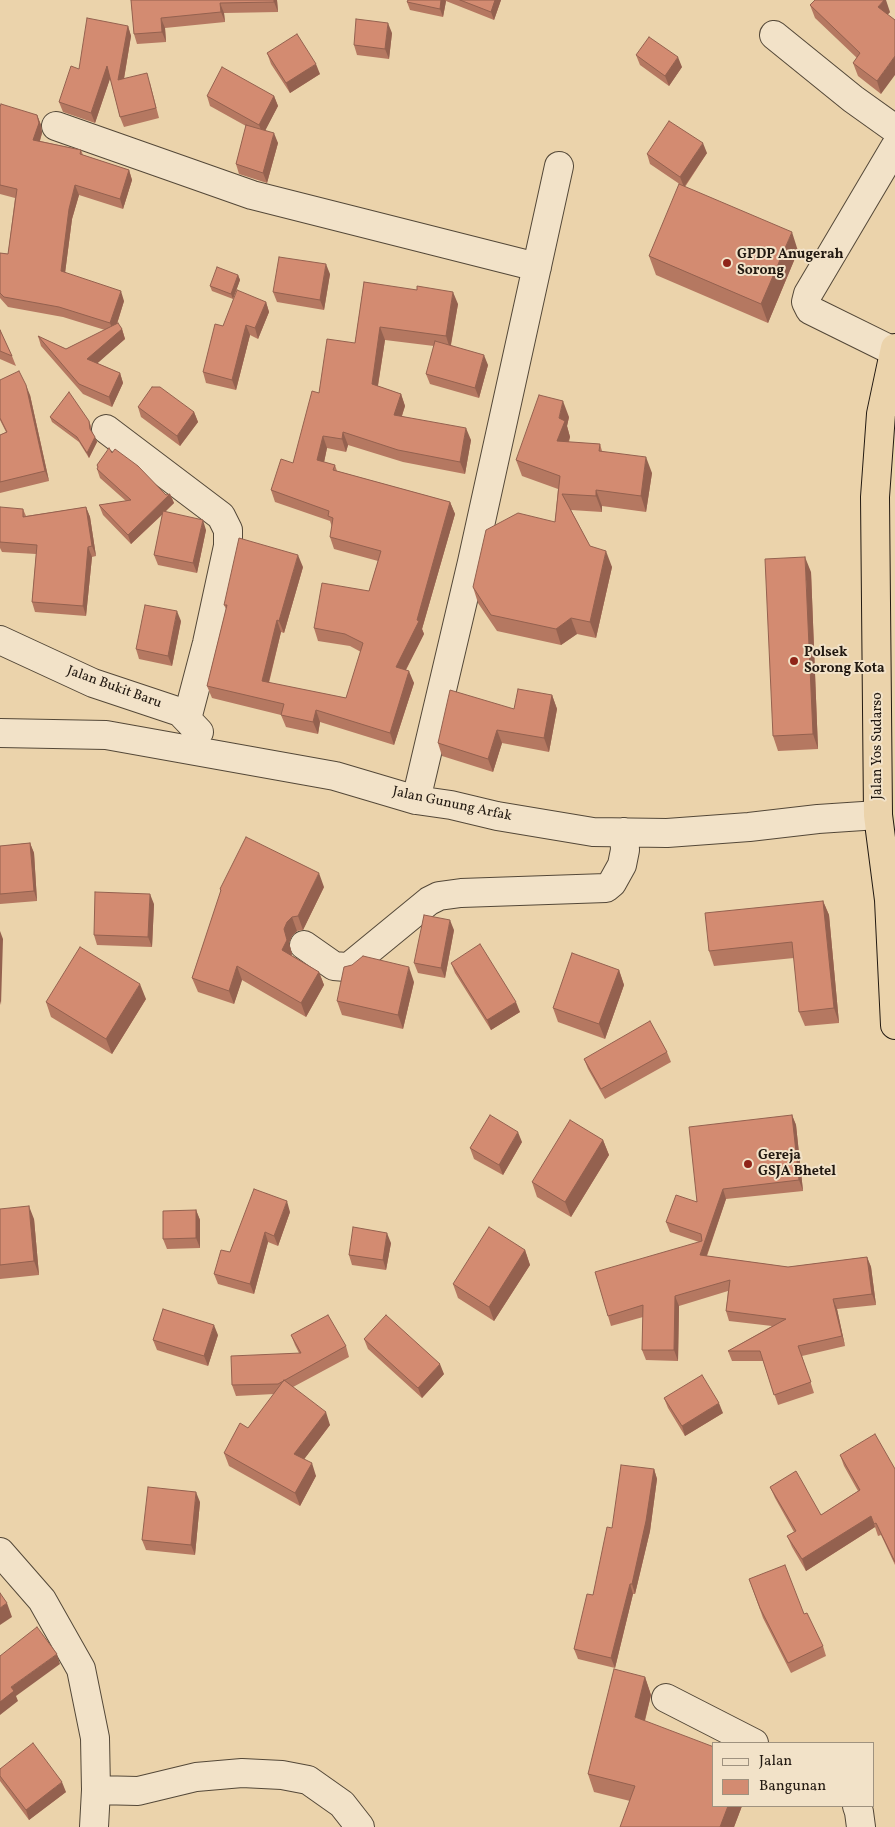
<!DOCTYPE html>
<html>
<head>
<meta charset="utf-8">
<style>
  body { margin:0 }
  #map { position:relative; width:895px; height:1827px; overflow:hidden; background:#ebd3ab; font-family:Vollkorn,serif }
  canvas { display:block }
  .legend { position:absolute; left:712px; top:1742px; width:162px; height:65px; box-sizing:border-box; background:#f2e2c8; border:1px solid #9f927f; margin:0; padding:6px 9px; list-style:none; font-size:15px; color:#221911 }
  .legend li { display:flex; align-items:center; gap:10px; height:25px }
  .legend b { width:25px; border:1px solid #9f927f }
</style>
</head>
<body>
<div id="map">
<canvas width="895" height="1827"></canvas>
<ul class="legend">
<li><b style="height:6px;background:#f2e2c8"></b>Jalan</li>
<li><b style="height:14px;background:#d38b71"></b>Bangunan</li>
</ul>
</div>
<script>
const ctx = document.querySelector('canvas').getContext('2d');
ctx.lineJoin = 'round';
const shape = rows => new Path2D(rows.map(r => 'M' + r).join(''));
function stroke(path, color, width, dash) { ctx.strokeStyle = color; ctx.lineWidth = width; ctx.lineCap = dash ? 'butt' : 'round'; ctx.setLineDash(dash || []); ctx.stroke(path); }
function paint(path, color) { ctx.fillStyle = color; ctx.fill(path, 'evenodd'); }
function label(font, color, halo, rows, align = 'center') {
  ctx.font = font + ' Vollkorn,serif'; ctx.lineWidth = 4; ctx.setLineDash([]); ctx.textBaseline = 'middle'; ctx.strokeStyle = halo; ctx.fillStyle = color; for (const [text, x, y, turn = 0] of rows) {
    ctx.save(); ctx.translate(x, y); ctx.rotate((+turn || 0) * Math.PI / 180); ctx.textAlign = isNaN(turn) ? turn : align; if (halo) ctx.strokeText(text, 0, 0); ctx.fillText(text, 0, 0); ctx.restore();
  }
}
const minor = shape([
  [774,35,853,99,895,129],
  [56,126,252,195,537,267],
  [893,351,810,310,806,302,808,294,895,147],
  [106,429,221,516,228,530,228,546,207,643,187,719],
  [0,640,93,683,180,712,199,732],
  [0,733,106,735,335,776,416,800,451,805,497,816,593,832,667,833,749,827,818,819,878,815],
  [416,800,472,562,559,166],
  [304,945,334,966,346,967,351,965,429,901,439,896,461,893,606,888,612,883,622,865,625,850,624,832],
  [0,1552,42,1600,81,1669,95,1738,96,1790,94,1827],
  [666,1698,754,1743],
  [96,1790,138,1791,196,1777,242,1773,282,1775,308,1780,342,1804,360,1827],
  [857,1806,859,1812,861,1827]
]);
const highway = shape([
  [895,348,881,414,875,497,878,815,889,900,895,1025]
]);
stroke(minor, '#544838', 30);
stroke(highway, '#221911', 30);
stroke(minor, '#f2e2c8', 28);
stroke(highway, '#ebd3ab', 28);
paint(shape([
  [131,0,277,0,278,12,224,13,225,22,165,28,166,42,137,44,134,34],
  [408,0,501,0,494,20,446,1,443,17,410,10,407,2],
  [810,5,890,12,888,14,881,94,858,76,853,63,857,58,815,18],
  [128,26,131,36,124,79,150,83,159,118,124,127,120,117,110,78,95,123,63,112,59,102,79,69],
  [392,33,389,59,357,55,354,45],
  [267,53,320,74,290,93,271,64],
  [636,55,682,67,669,86,640,65],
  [207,96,274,96,278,106,265,130,278,143,267,183,239,174,236,164,246,126,210,106],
  [0,107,37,115,41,125,42,133,40,141,81,150,83,155,129,170,132,180,123,209,79,195,72,219,65,273,124,301,117,324,122,329,125,339,97,363,120,373,123,383,112,407,83,394,41,346,38,336,66,349,105,330,63,317,8,307,0,298,0,253,8,254,15,198,0,194],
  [707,153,685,187,798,251,768,323,656,275,649,256,681,185,650,164,647,154],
  [330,274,324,310,277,302,273,292],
  [238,275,240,280,233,299,212,291,210,286],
  [364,282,458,304,451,345,488,365,479,398,430,384,426,374,434,346,385,340,378,386,401,394,405,406,402,416,471,440,465,474,403,462,348,445,346,452,327,448,324,462,335,465,337,471,450,502,455,514,422,629,424,634,406,670,414,683,394,745,320,722,318,734,286,727,281,715,212,698,207,686,226,609,224,605,303,567,284,633,281,632,269,683,346,698,361,652,350,646,318,641,314,628,369,591,378,561,334,549,330,537,332,527,330,521,275,502,271,490,293,463,319,393,355,343],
  [266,302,269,312,258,339,250,335,236,390,206,383,203,372,223,326],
  [0,330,12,356,16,366,0,359],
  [0,380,30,395,49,481,0,493,0,435,6,432,0,420],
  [138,407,194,412,198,422,180,446,141,417],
  [50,417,89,421,91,426,91,432,97,442,89,458,79,442,52,422],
  [569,417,567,426,570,437,569,442,600,444,602,451,652,473,646,512,602,506,602,512,571,510,590,546,612,567,596,638,577,634,561,645,497,631,478,603,473,587,555,522,558,489,522,476,516,460],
  [112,453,166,495,170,494,174,503,165,512,206,530,197,573,158,565,154,555,163,514,131,544,103,515,99,505,126,501,100,478,97,469,98,468,97,465],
  [86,507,90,517,96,556,92,557,86,616,35,612,32,602,36,554,2,552,0,548,0,513,23,509,26,516],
  [811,572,818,749,778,751,773,736],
  [181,621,172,666,139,659,136,649],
  [552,695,557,709,549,752,502,743,493,772,442,756,438,743,514,709],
  [30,843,34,853,37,901,0,904,0,846],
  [324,887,303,930,297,931,292,936,289,943,292,954,291,955,319,972,324,985,306,1017,242,980,234,1004,198,992,192,978,221,892,220,889],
  [823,901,829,915,839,1023,805,1026,799,1012,794,958,714,966,709,951],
  [154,904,152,947,97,945,94,935],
  [454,930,445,978,418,973,414,963],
  [451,963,520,1012,491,1030,455,973],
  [619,970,624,985,605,1039,558,1022,553,1008],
  [414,982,403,1029,342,1015,337,1001],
  [146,999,112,1054,51,1017,46,1002],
  [667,1052,671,1062,605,1099,588,1069,584,1059],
  [792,1115,796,1125,803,1191,726,1199,707,1256,788,1267,867,1257,871,1267,876,1305,837,1309,845,1346,802,1356,814,1393,778,1405,763,1361,732,1361,728,1351,772,1326,729,1321,726,1311,728,1291,679,1306,678,1361,646,1360,642,1350,643,1317,611,1326,608,1316,699,1242,670,1232,666,1222,697,1202],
  [603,1140,609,1155,571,1217,537,1197,532,1182],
  [522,1142,503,1175,474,1159,470,1148],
  [0,1209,34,1219,39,1275,0,1279],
  [196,1210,200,1220,200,1248,167,1249,163,1239],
  [290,1212,278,1246,268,1242,254,1294,218,1284,214,1274,230,1252],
  [391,1243,386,1270,352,1265,349,1255],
  [525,1250,530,1265,494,1321,458,1298,453,1284],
  [218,1335,208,1366,157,1350,153,1340],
  [291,1335,346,1346,349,1357,293,1387,330,1425,304,1459,316,1476,300,1506,229,1466,224,1453,248,1428,274,1394,236,1396,232,1385,299,1353,295,1345],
  [364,1339,444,1374,422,1398,368,1349],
  [664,1398,723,1413,685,1436,668,1408],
  [840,1455,895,1469,895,1565,881,1535,878,1536,875,1527,806,1571,792,1547,787,1536,794,1532,775,1498,770,1487,821,1515,858,1491,844,1466],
  [654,1469,657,1479,650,1531,635,1594,633,1594,615,1668,578,1659,574,1649,593,1595,612,1528],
  [200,1502,195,1555,146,1550,142,1540],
  [749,1579,823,1646,826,1656,791,1673,763,1618],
  [645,1677,651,1695,645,1721,714,1806,742,1806,734,1827,594,1792,588,1774],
  [0,1769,66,1792,29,1820,0,1781]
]), '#b57861');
paint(shape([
  [274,0,277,0,278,12,274,2],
  [441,0,445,0,446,1,443,17,440,9],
  [495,0,501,0,494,20,491,12],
  [884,0,886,0,890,12,883,20,878,7],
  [220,3,224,13,225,22,221,12],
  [161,18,165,28,166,42,162,32],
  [388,23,392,33,389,59,385,49],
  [128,26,131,36,122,90,118,80],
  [895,56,895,75,881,94,877,81],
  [678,57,682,67,669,86,665,76],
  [316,64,320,74,290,93,286,83],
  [107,66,111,76,95,123,91,113],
  [274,96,278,106,263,135,259,125],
  [37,115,41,125,42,133,37,150,33,140],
  [274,133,278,143,267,183,263,173],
  [703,143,707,153,684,187,680,177],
  [129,170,132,180,123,209,120,199],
  [75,185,79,195,72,219,64,281,61,271,69,209],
  [792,232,798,251,768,323,761,304],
  [326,264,330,274,324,310,320,300],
  [238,275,240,280,233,299,231,294],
  [121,291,124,301,114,333,110,323],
  [453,292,458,304,450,349,446,336],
  [266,302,269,312,258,339,255,328],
  [246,325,250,335,236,390,232,380],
  [380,327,385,340,376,397,372,384],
  [122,329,125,339,91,369,87,359],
  [484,355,488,365,479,398,475,388],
  [120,373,123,383,112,407,109,397],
  [26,385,30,395,49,481,45,471],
  [401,394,405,406,398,427,394,415],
  [563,401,569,417,567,426,570,437,563,457,557,441,559,418],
  [194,412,198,422,180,446,177,436],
  [466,428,471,440,465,474,460,462],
  [343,432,348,445,346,452,342,439],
  [323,436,327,448,322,472,317,460],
  [95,437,97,442,89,458,87,453],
  [646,457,652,473,646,512,641,496],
  [596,490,602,506,602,512,596,496],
  [170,494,174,503,131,544,128,535],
  [450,502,455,514,422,629,424,634,401,679,396,667,417,620],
  [86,507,90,517,96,556,92,546],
  [203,520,206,530,197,573,193,563],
  [88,547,92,557,86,616,83,606],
  [606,551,612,567,596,638,590,622],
  [298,555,303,567,284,633,279,621],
  [805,557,811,572,818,749,813,734],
  [177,611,181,621,172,666,168,656],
  [571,618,577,634,561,645,556,629],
  [277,620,281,632,266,693,262,681],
  [409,671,414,683,394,745,390,733],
  [552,695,557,709,549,752,544,738],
  [316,710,320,722,318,734,313,722],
  [497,730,502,743,493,772,488,759],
  [30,843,34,853,37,901,34,891],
  [319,873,324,887,303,930,298,916],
  [150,894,154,904,152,947,148,937],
  [823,901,829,915,839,1023,834,1008],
  [292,917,297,931,292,936,289,943,292,954,287,964,282,950,284,929,287,922],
  [450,920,454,930,445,978,441,968],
  [0,931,3,939,1,1005,0,1001],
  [237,966,242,980,234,1004,229,991],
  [409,967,414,982,403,1029,398,1015],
  [619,970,624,985,605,1039,599,1024],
  [319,972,324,985,306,1017,301,1003],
  [140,984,146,999,112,1054,106,1039],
  [516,1002,520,1012,491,1030,487,1020],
  [792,1115,796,1125,803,1191,799,1180],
  [518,1132,522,1142,503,1175,499,1165],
  [603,1140,609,1155,571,1217,565,1202],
  [723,1189,726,1199,703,1266,700,1255],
  [287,1201,290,1212,278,1246,274,1236],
  [29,1206,34,1219,39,1275,34,1261],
  [196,1210,200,1220,200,1248,196,1238],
  [265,1232,268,1242,254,1294,250,1284],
  [387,1233,391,1243,386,1270,383,1260],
  [525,1250,530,1265,494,1321,489,1307],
  [867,1257,871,1267,876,1305,872,1294],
  [675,1296,679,1306,678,1361,674,1350],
  [833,1299,837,1309,845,1346,842,1336],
  [214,1325,218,1335,208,1366,204,1356],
  [440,1364,444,1374,422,1398,418,1388],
  [719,1403,723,1413,685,1436,682,1426],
  [326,1412,330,1425,299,1466,294,1454],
  [312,1463,316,1476,300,1506,295,1493],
  [654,1469,657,1479,650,1531,635,1594,632,1584],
  [196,1492,200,1502,195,1555,191,1545],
  [871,1516,875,1527,806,1571,802,1559],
  [630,1584,633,1594,615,1668,611,1658],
  [7,1603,12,1617,0,1625,0,1608],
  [57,1654,60,1664,16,1696,18,1701,0,1715,0,1702,11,1687],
  [645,1677,651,1695,641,1735,635,1717],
  [62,1782,66,1792,29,1820,26,1810],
  [728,1806,742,1806,734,1827,720,1827]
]), '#94614f');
const building = shape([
  [131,0,274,0,274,2,220,3,221,12,161,18,162,32,134,34,131,0],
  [408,0,441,0,440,9,407,2,408,0],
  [460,0,495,0,491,12,460,0],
  [815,0,884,0,878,7,895,20,895,56,877,81,853,63,860,53,810,5,815,0],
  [87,18,128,26,118,80,147,73,156,108,120,117,107,66,91,113,59,102,71,66,79,69,87,18],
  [356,19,388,23,385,49,354,45,356,19],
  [297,34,316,64,286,83,267,53,297,34],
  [649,37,678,57,665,76,636,55,649,37],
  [222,67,274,96,259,125,207,96,222,67],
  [1,104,37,115,39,123,33,140,81,150,80,154,129,170,120,199,75,185,69,209,61,271,121,291,110,323,59,307,4,297,0,293,0,253,8,254,17,189,0,185,0,107,1,104],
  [669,121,703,143,680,177,647,154,669,121],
  [246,125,274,133,263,173,236,164,246,125],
  [679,184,792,232,761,304,649,256,679,184],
  [279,257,326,264,320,300,273,292,279,257],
  [217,267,238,275,231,294,210,286,217,267],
  [364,282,417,290,417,286,453,292,446,336,380,327,372,384,401,394,394,415,466,428,460,462,398,450,343,432,342,439,323,436,317,460,335,465,333,470,450,502,417,620,419,621,396,667,409,671,390,733,316,710,313,722,281,715,284,704,207,686,227,605,224,605,239,538,298,555,279,621,277,620,262,681,346,698,363,643,345,634,314,628,322,583,369,591,381,551,330,537,333,518,328,516,329,511,271,490,281,459,293,463,312,391,319,393,327,339,355,343,364,282],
  [237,290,266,302,255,328,246,325,232,380,203,372,215,324,223,326,237,290],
  [118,323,122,329,87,359,120,373,109,397,79,384,38,336,66,349,118,323],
  [0,330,12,356,0,351,0,330],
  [435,341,484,355,475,388,426,374,435,341],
  [19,371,26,385,45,471,0,482,0,435,7,432,0,418,0,380,19,371],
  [152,387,160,387,194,412,177,436,138,407,152,387],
  [69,392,89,421,90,429,95,437,87,453,77,437,50,417,69,392],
  [539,395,563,401,559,418,565,421,557,441,600,444,599,451,646,457,641,496,596,490,596,496,562,494,590,546,606,551,590,622,571,618,556,629,491,615,473,587,486,530,518,513,555,522,560,476,516,460,539,395],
  [109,448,112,453,115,449,138,466,166,495,170,494,128,535,99,505,131,500,97,469,98,467,97,465,109,448],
  [0,507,23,509,23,517,86,507,92,546,88,547,83,606,32,602,37,545,0,542,0,507],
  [163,511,203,520,193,563,154,555,163,511],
  [805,557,813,734,773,736,765,559,805,557],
  [145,605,177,611,168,656,136,649,145,605],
  [518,689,552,695,544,738,497,730,488,759,438,743,450,690,514,709,518,689],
  [246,837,319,873,298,916,292,917,287,922,284,929,287,940,282,950,319,972,301,1003,237,966,229,991,192,978,221,890,220,889,246,837],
  [30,843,34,891,0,894,0,846,30,843],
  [95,892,150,894,148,937,94,935,95,892],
  [823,901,834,1008,799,1012,792,942,709,951,705,913,823,901],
  [424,915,450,920,441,968,414,963,424,915],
  [480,944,516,1002,487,1020,451,963,480,944],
  [80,947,140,984,106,1039,46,1002,80,947],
  [572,953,619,970,599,1024,553,1008,572,953],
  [363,956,409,967,398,1015,337,1001,344,967,352,965,363,956],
  [650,1021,667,1052,601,1089,584,1059,650,1021],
  [490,1115,518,1132,499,1165,470,1148,490,1115],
  [792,1115,799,1180,723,1189,700,1255,788,1267,867,1257,872,1294,833,1299,842,1336,798,1346,811,1382,774,1395,760,1351,728,1351,786,1319,726,1311,730,1280,675,1296,674,1350,642,1350,643,1305,608,1316,595,1272,702,1241,701,1234,666,1222,676,1195,697,1202,689,1127,792,1115],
  [570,1120,603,1140,565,1202,532,1182,570,1120],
  [254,1189,287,1201,274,1236,265,1232,250,1284,214,1274,221,1250,230,1252,254,1189],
  [29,1206,34,1261,0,1265,0,1209,29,1206],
  [196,1210,196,1238,163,1239,163,1211,196,1210],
  [353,1227,387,1233,383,1260,349,1255,353,1227],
  [489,1227,525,1250,489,1307,453,1284,489,1227],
  [163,1309,214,1325,204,1356,153,1340,163,1309],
  [328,1315,346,1346,278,1384,232,1385,231,1356,301,1353,291,1335,328,1315],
  [386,1315,440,1364,418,1388,364,1339,386,1315],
  [702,1375,719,1403,682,1426,664,1398,702,1375],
  [284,1380,326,1412,294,1454,312,1463,295,1493,224,1453,240,1423,248,1428,284,1380],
  [875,1434,895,1469,895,1562,876,1523,874,1524,871,1516,802,1559,787,1536,796,1531,770,1487,796,1471,821,1515,860,1490,840,1455,875,1434],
  [621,1465,654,1469,646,1521,632,1584,630,1584,611,1658,574,1649,587,1594,593,1595,607,1527,612,1528,621,1465],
  [148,1487,196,1492,191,1545,142,1540,148,1487],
  [785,1565,804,1614,807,1613,823,1646,788,1663,760,1608,749,1579,785,1565],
  [0,1593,7,1603,0,1608,0,1593],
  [37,1627,57,1654,11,1687,14,1691,0,1702,0,1656,37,1627],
  [614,1669,645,1677,635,1717,714,1747,714,1806,728,1806,720,1827,620,1827,635,1786,588,1774,614,1669],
  [33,1743,62,1782,26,1810,0,1776,0,1769,33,1743]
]);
paint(building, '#d38b71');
stroke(building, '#94614f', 1);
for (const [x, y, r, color] of [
  [727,263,5,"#8f2418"],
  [794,661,5,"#8f2418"],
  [748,1164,5,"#8f2418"]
]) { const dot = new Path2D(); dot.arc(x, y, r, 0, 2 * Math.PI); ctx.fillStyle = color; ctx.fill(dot); stroke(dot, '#f2e2c8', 2); }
label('bold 14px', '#221911', '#f2e2c8', [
  ["GPDP Anugerah",737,255],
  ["Sorong",737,271],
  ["Polsek",804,653],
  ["Sorong Kota",804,669],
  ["Gereja",758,1156],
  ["GSJA Bhetel",758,1172]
], 'left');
label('14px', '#221911', '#f2e2c8', [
  ["Jalan Bukit Baru",114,688,20],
  ["Jalan Yos Sudarso",878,746,-90],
  ["Jalan Gunung Arfak",452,805,12]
]);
</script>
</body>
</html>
